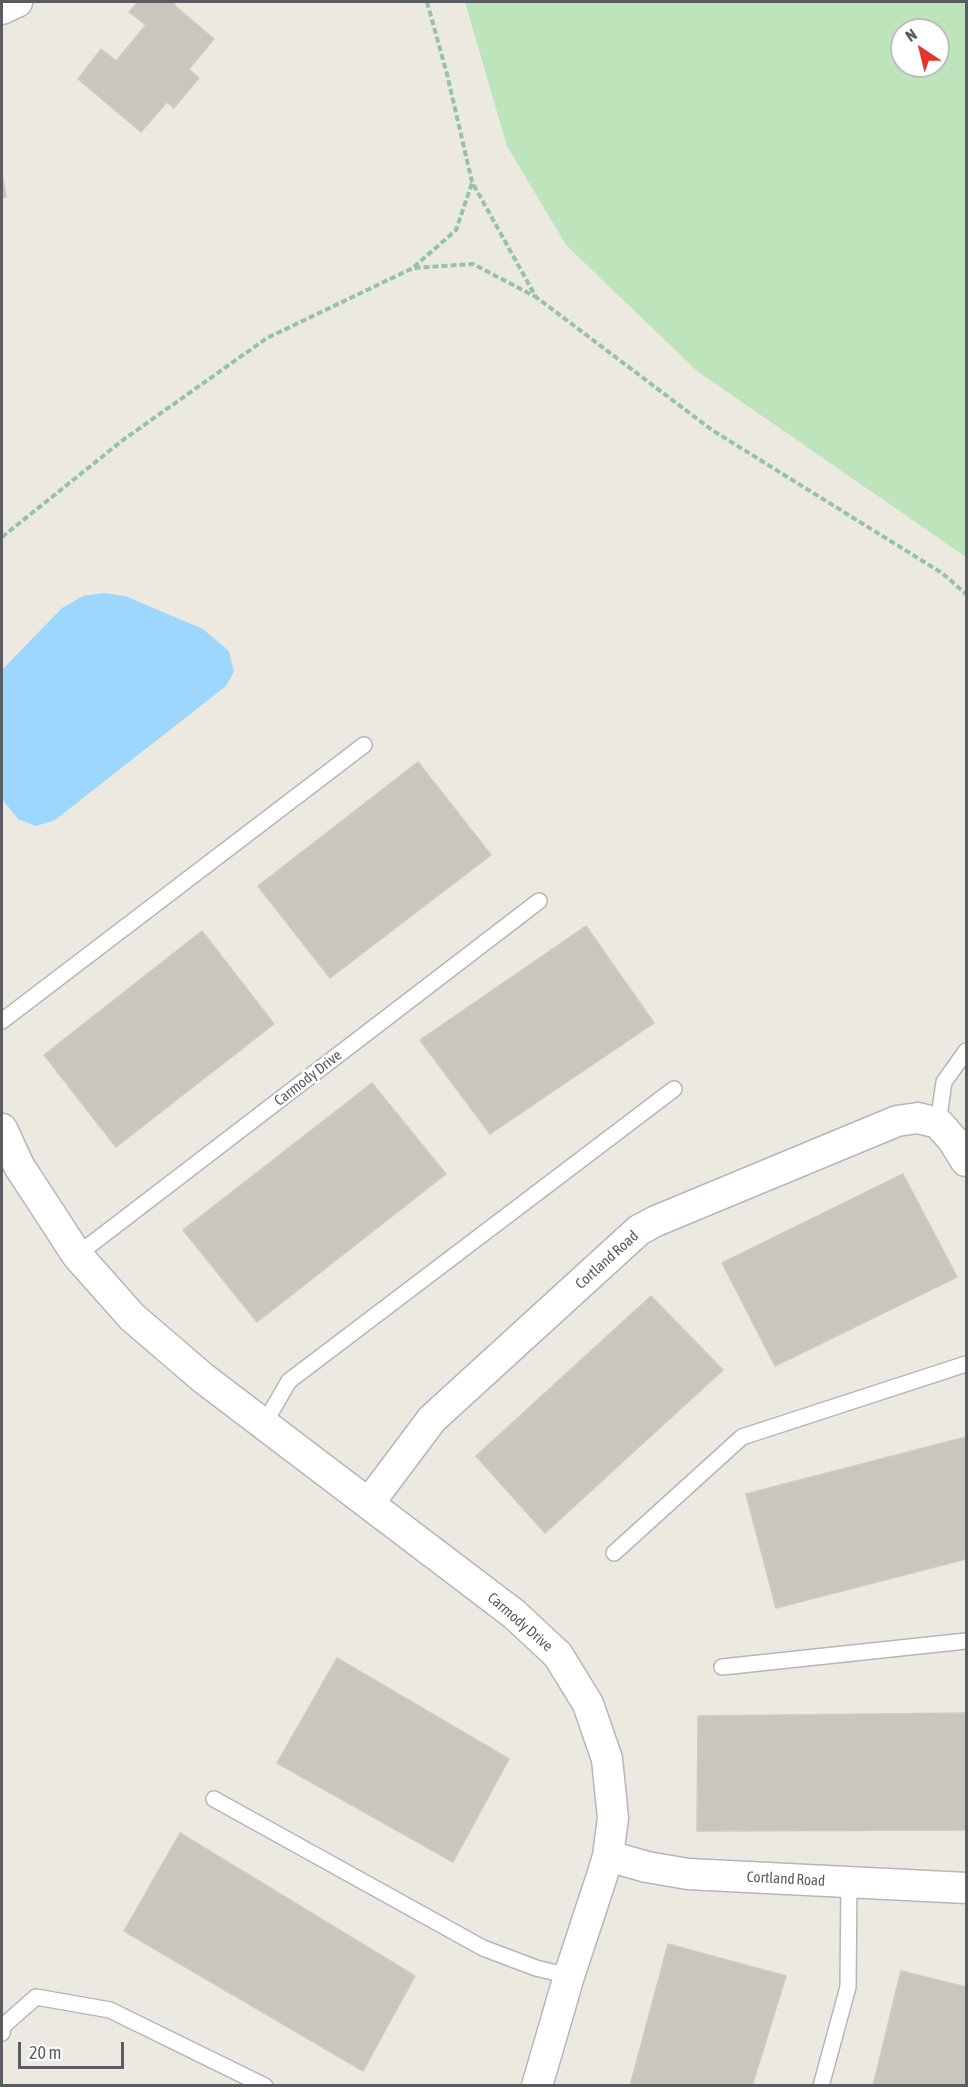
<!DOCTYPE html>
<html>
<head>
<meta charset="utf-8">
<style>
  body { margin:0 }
  #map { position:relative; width:968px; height:2087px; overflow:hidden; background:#ece9e0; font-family:"Asap Condensed",sans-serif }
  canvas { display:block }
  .frame { position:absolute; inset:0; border:3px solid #595d61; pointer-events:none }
  .north { position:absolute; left:890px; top:18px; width:60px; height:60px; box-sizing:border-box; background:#fff; border:2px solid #bdbec0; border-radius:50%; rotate:325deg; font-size:16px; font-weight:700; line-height:24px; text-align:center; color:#595d61 }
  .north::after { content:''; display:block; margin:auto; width:21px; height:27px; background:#e6342c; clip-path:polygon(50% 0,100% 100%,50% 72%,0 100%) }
  .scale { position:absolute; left:18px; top:2042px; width:106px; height:27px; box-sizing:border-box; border:3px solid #595d61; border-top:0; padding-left:8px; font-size:18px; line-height:21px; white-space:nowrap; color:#595d61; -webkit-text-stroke:4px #fff; paint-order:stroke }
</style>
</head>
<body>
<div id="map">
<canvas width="968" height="2087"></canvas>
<div class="frame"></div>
<div class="north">N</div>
<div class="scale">20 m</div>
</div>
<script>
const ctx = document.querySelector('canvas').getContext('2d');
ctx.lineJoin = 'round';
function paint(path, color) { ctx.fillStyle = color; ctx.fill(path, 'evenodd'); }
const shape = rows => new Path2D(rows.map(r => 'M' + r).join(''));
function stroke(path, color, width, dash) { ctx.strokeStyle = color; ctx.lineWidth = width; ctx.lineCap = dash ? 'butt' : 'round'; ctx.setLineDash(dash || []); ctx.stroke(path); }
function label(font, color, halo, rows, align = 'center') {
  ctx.font = font + ' "Asap Condensed",sans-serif'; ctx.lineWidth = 5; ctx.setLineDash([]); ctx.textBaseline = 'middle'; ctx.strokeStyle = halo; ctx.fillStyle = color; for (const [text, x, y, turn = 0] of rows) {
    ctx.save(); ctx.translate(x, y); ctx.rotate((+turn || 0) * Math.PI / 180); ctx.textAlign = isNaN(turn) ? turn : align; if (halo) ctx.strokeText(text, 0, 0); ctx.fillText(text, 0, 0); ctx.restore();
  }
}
paint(shape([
  [465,2,966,2,966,557,697,371,566,245,507,146],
  [902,30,938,30,938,66,902,66]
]), '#bee4bc');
paint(shape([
  [104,593,125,596,203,629,229,651,234,672,226,686,55,820,36,826,18,819,2,799,2,670,62,608,83,596]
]), '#9ed7fe');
const building = shape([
  [138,2,176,2,174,5,214,39,189,69,199,78,174,108,167,102,141,132,78,79,101,49,116,61,146,25,129,12,138,2],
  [2,174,6,197,2,198,2,174],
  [418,762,491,855,330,978,258,886,418,762],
  [586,926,654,1023,490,1134,420,1040,586,926],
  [202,931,274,1024,116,1147,44,1055,202,931],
  [372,1083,446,1174,257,1322,183,1230,372,1083],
  [903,1174,957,1277,775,1366,722,1263,903,1174],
  [651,1296,723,1370,545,1533,476,1456,651,1296],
  [966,1437,966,1559,776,1608,746,1494,966,1437],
  [337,1658,509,1759,453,1862,277,1763,337,1658],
  [966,1713,966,1830,697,1831,698,1716,966,1713],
  [180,1833,415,1976,363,2071,124,1931,180,1833],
  [668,1944,786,1976,752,2086,630,2086,668,1944],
  [901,1971,966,1987,966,2086,873,2086,901,1971]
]);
paint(building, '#c9c5bf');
stroke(building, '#d0cabf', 1.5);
const service = shape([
  [2,1021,364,745],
  [938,1123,944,1082,966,1051],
  [77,1255,539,901],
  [264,1424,289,1381,674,1089],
  [614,1553,742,1437,966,1364],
  [722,1667,966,1641],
  [214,1799,483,1948,536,1968,569,1976],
  [2,2033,3,2026,36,1997,110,2010,265,2086],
  [821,2086,848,1987,849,1882]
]);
const minor = shape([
  [2,9,17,2],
  [2,1129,19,1166,77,1255,132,1317,203,1378,514,1614,558,1655,588,1704,607,1759,613,1818,608,1856,602,1876,569,1976,537,2086],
  [369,1503,432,1419,639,1230,656,1221,897,1121,918,1118,938,1123,953,1140,966,1161],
  [608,1856,647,1867,688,1874,966,1888]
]);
stroke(service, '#b3b7bb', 18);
stroke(minor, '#b3b7bb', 33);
stroke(shape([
  [427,2,447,74,472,182,536,297,712,430,942,573,966,594],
  [414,267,456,230,472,183],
  [2,537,123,440,267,338,413,268,473,264,536,297]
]), '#96c4a2', 4, [6, 3]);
stroke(service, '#fff', 15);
stroke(minor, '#fff', 30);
label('15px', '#595d61', '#fff', [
  ["Carmody Drive",308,1078,-38],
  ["Cortland Road",607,1260,-42],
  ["Carmody Drive",520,1622,41],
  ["Cortland Road",786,1879,3]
]);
</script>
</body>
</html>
